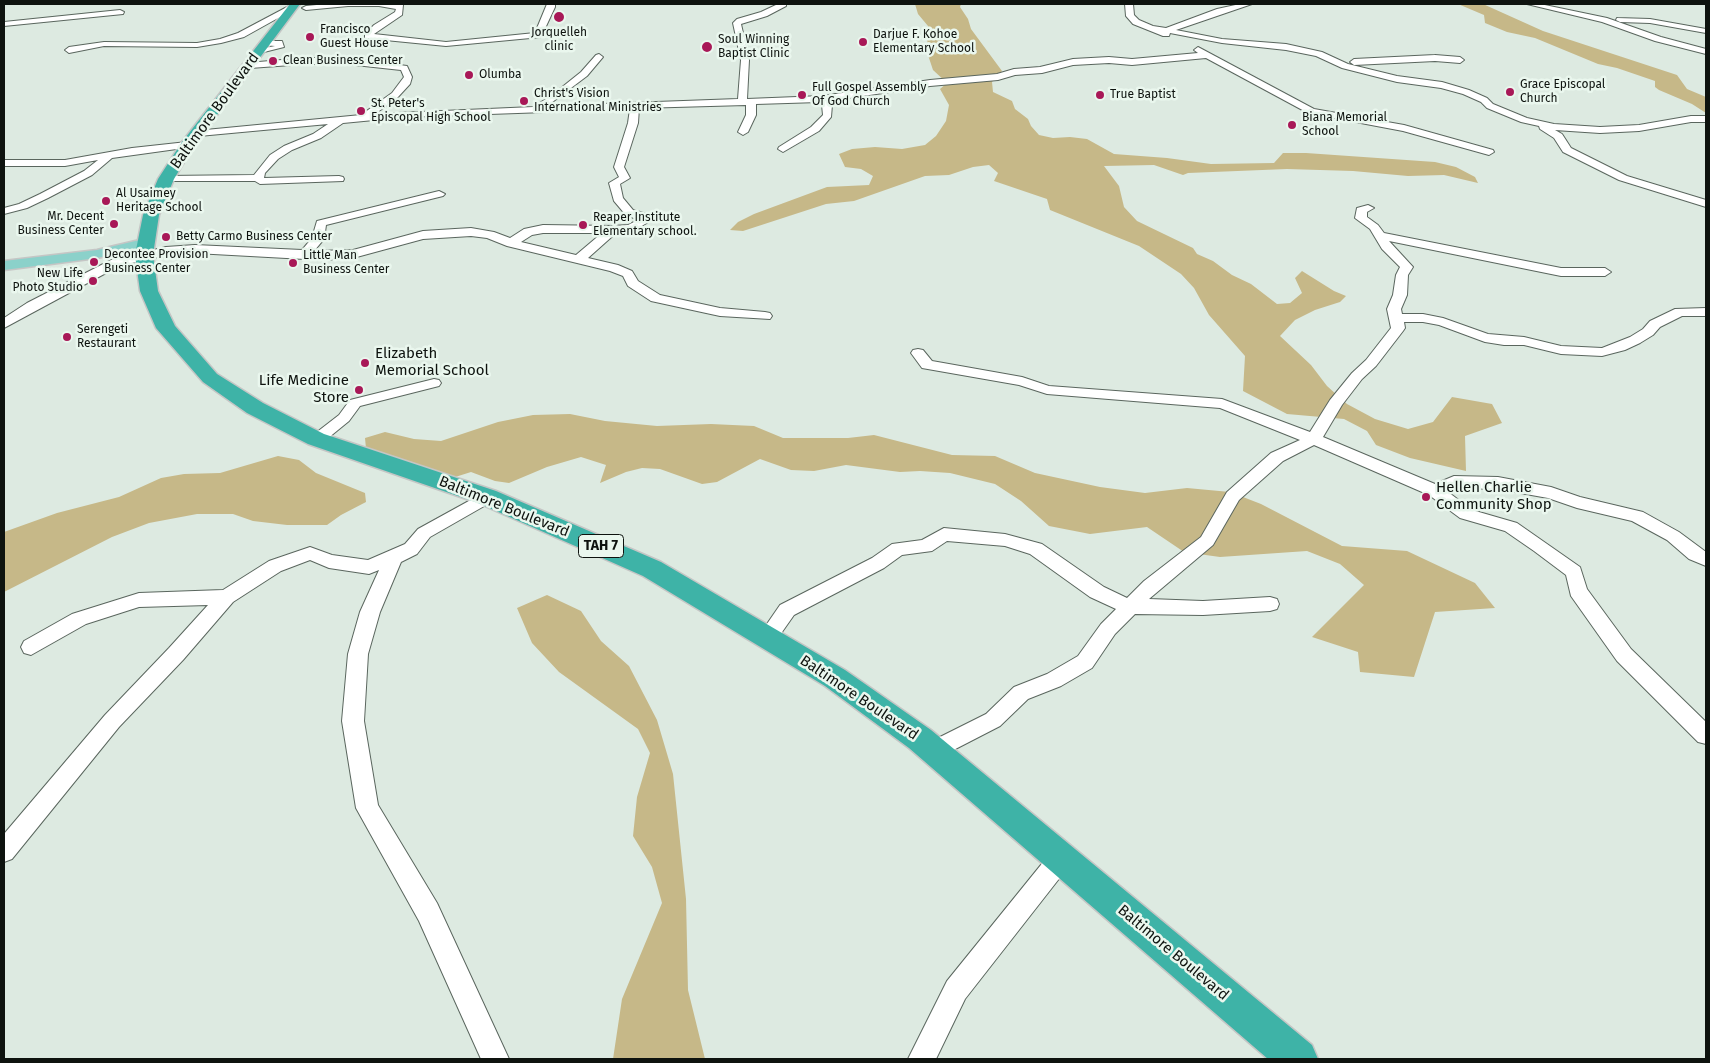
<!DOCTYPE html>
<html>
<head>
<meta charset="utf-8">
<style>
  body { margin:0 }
  #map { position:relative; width:1710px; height:1063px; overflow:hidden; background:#ddeae1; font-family:"Fira Sans",sans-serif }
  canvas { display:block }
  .frame { position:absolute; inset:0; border:5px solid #0e130f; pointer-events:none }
</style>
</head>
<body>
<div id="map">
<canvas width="1710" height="1063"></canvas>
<div class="frame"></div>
</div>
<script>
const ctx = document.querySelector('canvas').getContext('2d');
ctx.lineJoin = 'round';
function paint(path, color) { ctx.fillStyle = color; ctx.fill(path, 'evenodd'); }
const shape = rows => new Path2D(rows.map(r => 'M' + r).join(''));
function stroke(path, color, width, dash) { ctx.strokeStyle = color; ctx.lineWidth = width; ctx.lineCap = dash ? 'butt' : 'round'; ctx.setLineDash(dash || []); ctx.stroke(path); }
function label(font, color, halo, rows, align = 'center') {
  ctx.font = font + ' "Fira Sans",sans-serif'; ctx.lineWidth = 5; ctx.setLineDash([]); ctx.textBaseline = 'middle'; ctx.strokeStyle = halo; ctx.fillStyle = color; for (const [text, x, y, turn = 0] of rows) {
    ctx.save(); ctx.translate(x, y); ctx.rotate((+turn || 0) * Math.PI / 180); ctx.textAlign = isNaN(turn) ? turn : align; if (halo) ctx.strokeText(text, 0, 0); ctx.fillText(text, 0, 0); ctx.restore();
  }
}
paint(shape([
  [915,4,961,4,960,7,968,19,971,29,1002,71,992,82,993,92,1012,101,1015,109,1028,119,1031,126,1039,135,1053,138,1070,137,1087,139,1114,154,1167,158,1211,164,1274,163,1283,153,1306,153,1435,162,1456,167,1475,177,1478,183,1444,175,1408,176,1353,171,1287,169,1188,173,1183,175,1154,165,1104,166,1119,186,1124,207,1137,221,1193,248,1197,254,1213,261,1232,275,1251,284,1277,304,1290,303,1302,293,1295,278,1302,271,1334,291,1346,296,1340,302,1315,310,1295,320,1280,336,1311,365,1327,386,1347,404,1375,419,1408,429,1433,422,1452,397,1492,404,1502,423,1465,436,1466,471,1410,458,1376,445,1367,431,1344,419,1287,414,1243,391,1245,356,1209,315,1194,288,1181,274,1139,246,1050,210,1047,199,994,181,998,173,989,165,973,167,949,175,925,176,854,201,826,204,743,231,730,230,738,222,754,214,827,187,869,185,873,176,861,169,845,167,839,154,852,149,875,147,902,149,925,145,936,136,946,121,949,105,940,89,947,83,933,70,927,52,928,26,918,14],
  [1458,4,1483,4,1543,31,1677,75,1687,89,1706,97,1706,113,1692,104,1659,90,1655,87,1655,81,1617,68,1598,64,1535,38,1507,32,1485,23,1484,15],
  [570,414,605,421,657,426,711,424,754,426,783,438,848,438,874,435,952,455,995,456,1035,473,1100,487,1145,493,1187,488,1230,492,1261,504,1342,546,1407,551,1475,583,1495,608,1435,612,1414,677,1360,672,1358,652,1312,637,1364,585,1340,564,1307,551,1220,557,1184,552,1147,527,1090,534,1049,526,1021,501,995,484,950,473,920,471,900,472,846,465,814,471,791,470,760,459,717,482,702,484,660,469,642,468,626,472,600,483,606,465,581,457,547,467,509,483,495,481,471,472,433,484,367,459,365,438,385,432,414,439,441,441,498,422,533,415],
  [278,456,299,460,316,473,365,493,366,502,341,515,327,525,287,525,253,521,233,514,197,514,149,523,112,537,4,592,4,532,57,513,119,497,161,478,184,474,220,473],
  [547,595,581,611,601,641,629,666,657,720,673,774,686,899,688,990,705,1059,613,1059,622,999,662,903,652,867,633,836,637,797,650,753,638,729,559,672,532,643,517,608]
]), '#c6b888');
const minor = shape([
  [327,4,403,5,402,15,374,34,446,42,535,33,547,4,555,4,555,7,541,37,446,46,365,38,365,34,374,25,395,12,396,9,379,6,348,6,306,10,302,8,306,6,327,4],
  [778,4,786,4,786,6,767,16,741,24,749,60,747,99,822,96,930,80,997,74,1014,69,1040,67,1073,59,1109,57,1132,59,1198,53,1194,50,1198,47,1314,109,1404,125,1493,150,1494,152,1489,155,1403,131,1308,113,1206,58,1132,65,1109,63,1073,65,1042,73,1015,75,998,80,930,86,829,101,832,105,831,117,819,131,783,152,778,149,779,147,811,127,823,115,822,105,819,102,756,104,756,115,748,132,743,135,738,132,746,115,746,105,639,108,638,123,624,167,630,178,620,184,623,198,633,210,647,214,650,221,635,230,616,233,588,258,618,265,632,271,638,281,660,295,720,308,765,312,770,313,772,316,770,319,720,316,651,301,628,286,623,276,610,271,507,246,487,238,471,236,423,239,353,258,323,260,195,253,166,255,119,266,4,328,4,318,27,303,111,260,166,247,195,245,302,250,312,238,317,221,439,191,445,194,443,196,326,225,324,239,314,251,353,250,423,231,471,228,494,232,510,238,524,229,543,225,613,226,628,225,638,220,625,214,614,201,609,183,619,177,614,167,628,123,630,109,405,117,343,123,321,138,292,150,278,159,265,173,264,178,339,176,343,177,344,179,343,181,260,184,255,181,162,181,161,179,162,177,166,176,254,175,270,155,284,146,313,134,328,124,199,136,194,133,195,131,361,115,392,93,404,77,401,70,346,64,305,64,250,68,246,65,247,63,305,58,346,58,407,66,412,77,410,84,398,97,375,114,533,107,551,96,581,72,596,55,599,54,603,57,587,76,547,106,738,99,741,60,733,23,737,19,761,12,778,4],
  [543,233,602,233,576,255,521,242,532,235,543,233],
  [1125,4,1133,4,1134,15,1139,20,1153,26,1166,28,1217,9,1240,4,1252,4,1176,30,1222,39,1286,44,1322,52,1348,64,1397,76,1442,82,1469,90,1487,98,1493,104,1527,118,1554,124,1600,127,1639,125,1691,116,1706,116,1706,122,1691,122,1639,131,1600,133,1555,130,1562,134,1571,148,1627,176,1706,200,1706,207,1619,180,1563,152,1554,138,1540,129,1539,126,1521,122,1487,108,1481,102,1463,94,1441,88,1397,82,1342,68,1316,56,1286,50,1222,43,1170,33,1169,36,1163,36,1133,24,1126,16,1125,4],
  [1527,4,1540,4,1607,18,1661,37,1706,49,1706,54,1655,41,1602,22,1527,4],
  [289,6,296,8,244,37,221,43,197,47,104,46,69,53,65,50,69,47,104,42,197,43,220,39,238,33,289,6],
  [120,10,124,12,123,14,4,26,4,22,120,10],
  [1617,18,1650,19,1706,29,1706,33,1650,23,1620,22,1616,20,1617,18],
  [262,41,282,41,284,47,256,54,256,50,275,46,262,45,262,41],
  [1435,55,1460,57,1464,60,1460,63,1435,61,1354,65,1350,62,1354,59,1435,55],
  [187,142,192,145,191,147,112,158,92,175,48,198,27,208,4,214,4,208,19,204,40,194,84,171,98,160,65,166,4,166,4,160,65,160,132,148,187,142],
  [1368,205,1374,208,1367,212,1367,217,1378,225,1384,233,1561,268,1605,268,1611,272,1605,276,1561,276,1389,241,1413,267,1408,275,1407,295,1401,309,1402,314,1423,314,1443,318,1488,334,1524,337,1561,346,1602,348,1630,337,1643,329,1650,321,1675,309,1706,308,1706,316,1682,316,1660,327,1653,335,1640,343,1625,350,1602,356,1561,354,1524,345,1504,345,1485,342,1439,325,1423,322,1404,322,1405,328,1403,331,1376,366,1362,379,1342,405,1323,437,1435,484,1454,476,1498,477,1551,487,1580,497,1643,512,1679,532,1706,552,1706,566,1689,559,1667,540,1632,521,1577,508,1548,498,1498,489,1456,488,1448,492,1472,510,1517,523,1580,567,1587,589,1631,649,1706,722,1706,744,1698,742,1617,661,1571,596,1566,575,1534,551,1505,531,1460,518,1429,495,1314,445,1283,461,1239,500,1213,545,1149,599,1203,601,1270,597,1277,599,1279,604,1277,609,1270,611,1203,615,1135,614,1115,634,1092,668,1061,686,1028,699,1000,726,934,760,926,758,923,751,926,744,986,714,1014,687,1047,674,1078,656,1101,624,1116,609,1090,597,1030,554,1005,546,947,541,932,551,902,555,884,568,794,615,775,642,768,645,761,642,758,637,780,605,872,558,892,544,922,540,944,528,1005,534,1042,544,1104,587,1127,598,1144,581,1201,537,1227,492,1271,453,1300,440,1220,408,1047,394,1019,385,922,368,911,353,913,350,918,349,923,350,932,361,1022,377,1049,386,1222,399,1310,432,1330,400,1352,373,1366,360,1391,328,1387,309,1393,295,1396,275,1400,267,1382,249,1370,229,1355,218,1357,208,1368,205],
  [434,379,439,380,441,383,439,386,360,406,349,421,322,443,310,443,308,439,339,415,350,400,434,379],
  [487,491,493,493,495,497,493,501,430,537,417,554,401,562,380,612,368,654,364,721,378,805,437,903,509,1059,481,1059,419,921,356,808,342,721,348,654,360,612,379,570,369,574,329,568,310,560,281,571,233,602,183,660,119,727,12,859,4,862,4,834,105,715,169,648,208,605,139,607,86,624,31,655,24,653,21,647,24,641,72,614,139,593,223,590,269,561,310,547,332,555,368,560,405,544,418,529,487,491],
  [1061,847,1069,850,1073,858,1069,866,965,999,936,1059,908,1059,947,981,1053,850,1061,847]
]);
const major = shape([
  [144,239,149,240,151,243,149,246,97,258,4,270,4,261,97,250,144,239]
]);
const highway = shape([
  [290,4,300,4,193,147,174,179,159,215,153,255,158,291,175,326,217,374,263,403,324,434,496,491,661,562,845,670,931,730,1312,1045,1318,1059,1268,1059,909,748,825,686,643,576,478,503,308,444,247,413,203,382,156,328,140,291,135,255,143,215,158,179,182,142,290,4]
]);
stroke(minor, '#5a665e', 2);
stroke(major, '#c5c6c5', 3);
stroke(highway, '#c5c6c5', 3);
paint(minor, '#fff');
paint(major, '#8bd1ca');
paint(highway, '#3eb3a7');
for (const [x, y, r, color] of [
  [559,17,6,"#a81857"],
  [310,37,5,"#a81857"],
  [863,42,5,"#a81857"],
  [707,47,6,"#a81857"],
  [273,61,5,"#a81857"],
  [469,75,5,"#a81857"],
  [1510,92,5,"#a81857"],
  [802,95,5,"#a81857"],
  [1100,95,5,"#a81857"],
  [524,101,5,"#a81857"],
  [361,111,5,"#a81857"],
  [1292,125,5,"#a81857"],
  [106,201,5,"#a81857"],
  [114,224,5,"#a81857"],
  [583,225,5,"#a81857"],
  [166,237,5,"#a81857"],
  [94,262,5,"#a81857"],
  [293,263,5,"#a81857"],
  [93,281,5,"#a81857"],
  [67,337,5,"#a81857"],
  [365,363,5,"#a81857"],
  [359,390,5,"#a81857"],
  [1426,497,5,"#a81857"]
]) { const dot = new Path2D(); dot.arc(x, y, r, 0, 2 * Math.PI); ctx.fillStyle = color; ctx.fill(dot); stroke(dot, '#eaf7ee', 2); }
label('12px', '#0e130f', '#eaf7ee', [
  ["Francisco",320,30],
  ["Guest House",320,44],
  ["Jorquelleh",559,33,"center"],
  ["clinic",559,47,"center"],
  ["Darjue F. Kohoe",873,35],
  ["Elementary School",873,49],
  ["Soul Winning",718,40],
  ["Baptist Clinic",718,54],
  ["Clean Business Center",283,61],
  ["Olumba",479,75],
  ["Grace Episcopal",1520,85],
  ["Church",1520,99],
  ["Full Gospel Assembly",812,88],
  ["Of God Church",812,102],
  ["Christ's Vision",534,94],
  ["International Ministries",534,108],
  ["True Baptist",1110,95],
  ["St. Peter's",371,104],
  ["Episcopal High School",371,118],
  ["Biana Memorial",1302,118],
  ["School",1302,132],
  ["Al Usaimey",116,194],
  ["Heritage School",116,208],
  ["Mr. Decent",104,217,"right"],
  ["Business Center",104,231,"right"],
  ["Reaper Institute",593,218],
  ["Elementary school.",593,232],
  ["Betty Carmo Business Center",176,237],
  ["Decontee Provision",104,255],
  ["Business Center",104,269],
  ["Little Man",303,256],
  ["Business Center",303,270],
  ["New Life",83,274,"right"],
  ["Photo Studio",83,288,"right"],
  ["Serengeti",77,330],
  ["Restaurant",77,344]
], 'left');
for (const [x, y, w] of [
  [601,546,45]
]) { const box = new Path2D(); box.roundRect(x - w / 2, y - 11.5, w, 23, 4); ctx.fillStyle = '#eaf7ee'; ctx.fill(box); stroke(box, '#0e130f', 1); }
label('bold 14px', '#0e130f', null, [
  ["TAH 7",601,546]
]);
label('15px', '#0e130f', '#eaf7ee', [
  ["Baltimore Boulevard",215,111,-54],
  ["Baltimore Boulevard",504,507,22],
  ["Baltimore Boulevard",859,698,34],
  ["Baltimore Boulevard",1173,953,40]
]);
label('15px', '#0e130f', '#eaf7ee', [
  ["Elizabeth",375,354],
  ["Memorial School",375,371],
  ["Life Medicine",349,381,"right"],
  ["Store",349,398,"right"],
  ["Hellen Charlie",1436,488],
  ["Community Shop",1436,505]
], 'left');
</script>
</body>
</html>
